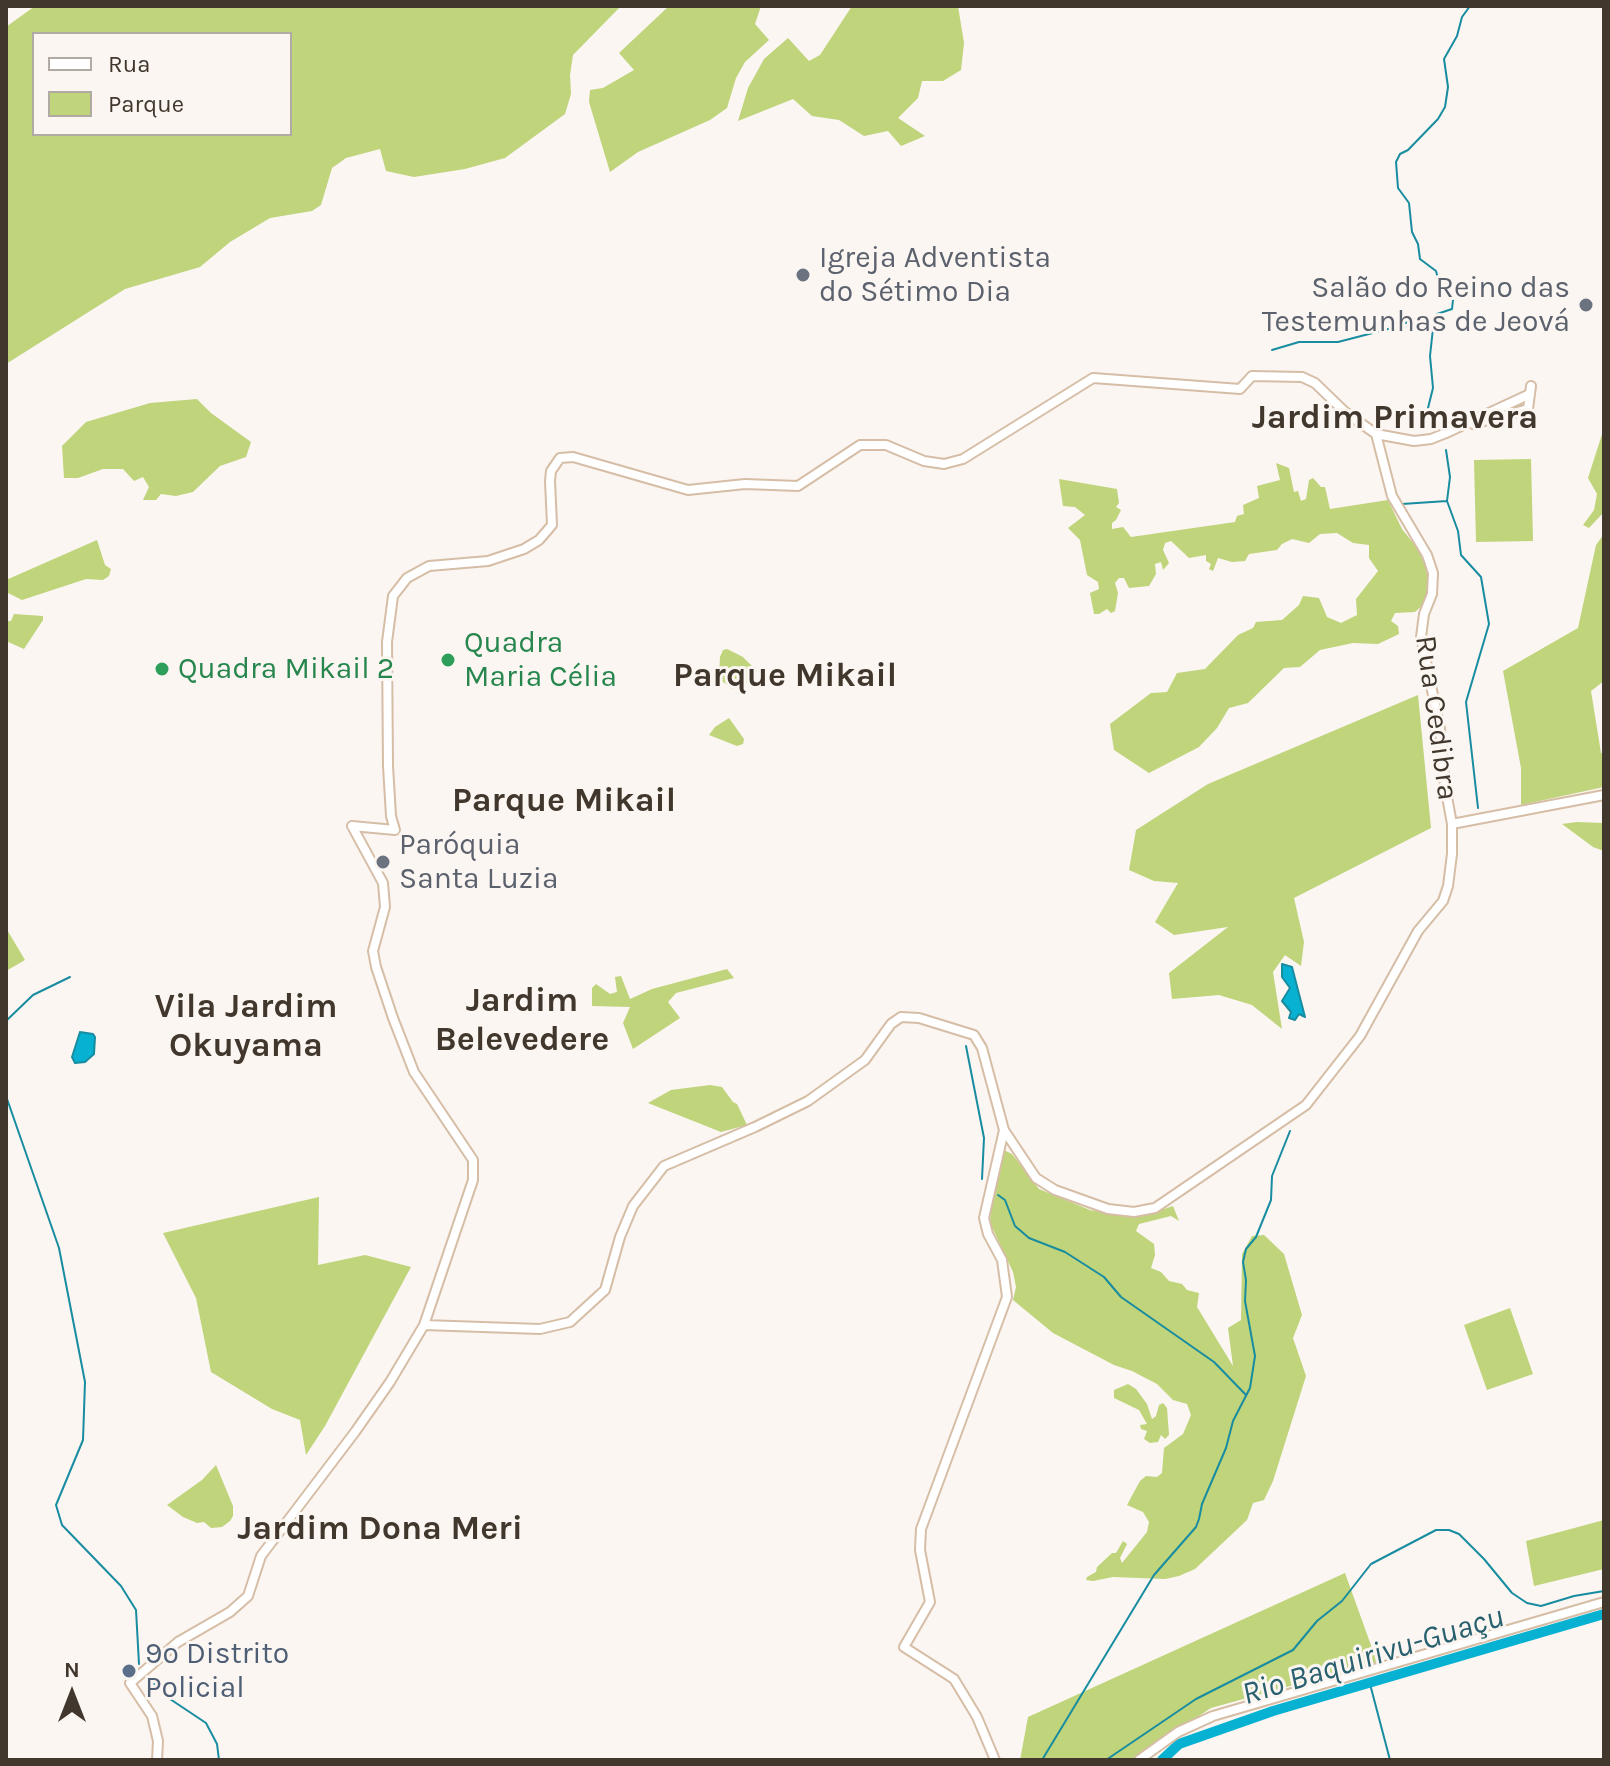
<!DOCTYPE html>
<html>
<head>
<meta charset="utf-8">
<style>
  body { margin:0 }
  #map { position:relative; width:1610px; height:1766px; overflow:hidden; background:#fbf6f1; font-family:Karla,sans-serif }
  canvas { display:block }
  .frame { position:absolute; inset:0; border:8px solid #41372d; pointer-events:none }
  .legend { position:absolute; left:32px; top:32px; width:260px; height:104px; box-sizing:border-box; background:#fbf6f1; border:2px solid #b1aaa3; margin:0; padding:10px 14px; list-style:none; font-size:24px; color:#41372d }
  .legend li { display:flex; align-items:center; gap:16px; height:40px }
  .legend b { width:40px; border:2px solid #b1aaa3 }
  .north { position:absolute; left:32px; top:1654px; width:80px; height:80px; -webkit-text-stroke:6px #fbf6f1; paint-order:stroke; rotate:0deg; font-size:22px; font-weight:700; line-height:32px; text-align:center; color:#41372d }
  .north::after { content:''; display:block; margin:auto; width:28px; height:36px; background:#41372d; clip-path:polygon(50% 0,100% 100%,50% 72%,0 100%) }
</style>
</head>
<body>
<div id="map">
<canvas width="1610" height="1766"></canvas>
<div class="frame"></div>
<ul class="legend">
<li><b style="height:10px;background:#fff"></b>Rua</li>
<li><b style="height:22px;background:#bfd47b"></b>Parque</li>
</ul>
<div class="north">N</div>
</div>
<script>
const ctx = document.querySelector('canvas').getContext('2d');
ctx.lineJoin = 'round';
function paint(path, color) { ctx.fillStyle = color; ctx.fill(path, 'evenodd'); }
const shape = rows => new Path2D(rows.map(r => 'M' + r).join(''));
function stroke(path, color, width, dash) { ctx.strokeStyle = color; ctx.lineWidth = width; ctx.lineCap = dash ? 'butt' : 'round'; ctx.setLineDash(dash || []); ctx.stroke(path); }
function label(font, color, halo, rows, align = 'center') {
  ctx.font = font + ' Karla,sans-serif'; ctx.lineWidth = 6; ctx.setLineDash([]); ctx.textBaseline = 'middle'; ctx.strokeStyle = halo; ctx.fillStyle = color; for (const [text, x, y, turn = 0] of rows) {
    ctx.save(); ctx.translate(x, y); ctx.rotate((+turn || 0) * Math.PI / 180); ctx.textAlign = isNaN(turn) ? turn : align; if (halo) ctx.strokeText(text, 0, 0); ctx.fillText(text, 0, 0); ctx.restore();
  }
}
paint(shape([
  [35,6,621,6,573,55,570,75,571,94,565,114,505,158,465,169,414,177,386,171,380,149,346,158,332,168,321,205,312,211,270,218,230,242,200,267,125,289,6,364,6,27],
  [34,34,290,34,290,134,34,134],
  [669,6,761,6,755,24,769,40,745,62,736,78,727,108,710,120,638,152,610,172,589,102,590,90,603,88,634,70,619,53],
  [852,6,958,6,964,43,961,70,943,81,922,81,918,98,898,118,925,136,901,146,888,131,864,136,839,120,812,116,793,99,738,121,748,88,764,59,788,38,809,61,820,55],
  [197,399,211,413,251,442,246,457,220,466,193,492,176,496,161,494,156,500,143,500,149,487,143,477,134,481,123,469,103,469,78,478,64,478,62,446,86,422,150,403],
  [1604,428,1604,512,1589,528,1583,525,1594,510,1597,494,1588,478],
  [1531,459,1533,541,1476,542,1474,460],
  [1276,463,1289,468,1294,492,1298,491,1301,501,1306,499,1309,480,1313,478,1321,487,1325,487,1330,509,1388,500,1402,529,1418,549,1426,568,1429,584,1424,604,1415,612,1395,613,1391,621,1398,626,1399,634,1378,644,1353,643,1320,650,1300,667,1284,668,1248,703,1229,708,1217,728,1199,747,1149,773,1114,750,1110,724,1151,693,1167,692,1177,673,1205,669,1238,635,1253,628,1256,622,1282,620,1299,605,1303,596,1319,598,1327,617,1341,623,1357,615,1356,599,1378,571,1369,558,1369,545,1353,543,1337,533,1320,534,1309,543,1292,539,1282,544,1277,550,1249,554,1245,561,1232,562,1218,558,1213,571,1209,569,1211,564,1206,561,1206,555,1189,558,1171,541,1165,543,1163,550,1169,563,1163,570,1161,562,1155,564,1156,574,1149,586,1129,588,1124,578,1119,578,1115,583,1118,593,1115,611,1111,613,1107,609,1099,614,1094,614,1090,593,1099,589,1098,582,1087,575,1080,540,1068,528,1085,515,1075,507,1063,506,1059,479,1117,489,1119,503,1116,507,1121,510,1116,520,1112,523,1112,529,1123,527,1131,537,1235,522,1237,516,1244,514,1243,505,1259,498,1257,486,1280,480],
  [1604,534,1604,681,1591,691,1601,753,1604,754,1604,787,1521,805,1521,768,1503,671,1578,628,1596,545],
  [97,540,105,565,111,569,109,576,103,580,86,579,22,600,6,592,6,580],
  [14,614,43,616,43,620,24,649,6,641,6,621,11,621],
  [727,649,743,657,757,671,754,680,733,689,719,679,720,657,723,650],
  [1418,695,1431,828,1294,898,1304,942,1301,966,1285,955,1273,972,1282,1029,1252,1005,1219,995,1172,999,1169,973,1228,927,1174,935,1155,922,1178,883,1154,881,1129,870,1136,830,1208,784],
  [729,718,744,739,743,744,737,746,709,735,715,727],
  [1577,822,1604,823,1604,851,1593,847,1562,824],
  [6,928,25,960,6,971],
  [727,969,734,978,676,993,668,1002,680,1018,633,1049,623,1023,630,1007,592,1006,592,988,596,984,610,994,617,992,615,977,621,976,630,999,652,989],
  [710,1085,722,1087,733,1102,737,1104,747,1125,721,1132,648,1103,671,1090],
  [1004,1150,1012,1154,1039,1189,1090,1210,1127,1217,1143,1216,1173,1206,1179,1221,1171,1216,1139,1224,1136,1231,1154,1244,1155,1255,1151,1268,1161,1272,1169,1281,1182,1284,1187,1290,1199,1293,1197,1307,1233,1366,1228,1328,1241,1320,1242,1254,1252,1236,1264,1235,1284,1254,1302,1315,1293,1338,1306,1376,1273,1481,1264,1500,1253,1503,1247,1520,1195,1569,1179,1576,1165,1579,1113,1577,1093,1581,1086,1580,1087,1577,1096,1572,1097,1567,1112,1553,1116,1553,1123,1541,1127,1544,1120,1558,1122,1563,1147,1532,1149,1522,1143,1512,1127,1505,1140,1481,1146,1476,1157,1477,1162,1473,1164,1448,1183,1434,1191,1415,1187,1404,1173,1400,1157,1384,1132,1371,1114,1365,1053,1333,1013,1300,1016,1287,1013,1272,990,1223,992,1195],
  [319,1197,318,1265,365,1255,411,1267,325,1426,306,1455,300,1420,272,1409,211,1372,196,1298,163,1233],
  [1510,1308,1533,1374,1487,1390,1464,1325],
  [1128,1384,1136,1389,1147,1404,1152,1419,1156,1416,1159,1405,1163,1403,1167,1408,1169,1435,1165,1439,1161,1435,1158,1442,1150,1443,1144,1439,1147,1431,1141,1429,1140,1425,1147,1424,1139,1410,1114,1398,1114,1390],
  [216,1465,233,1506,233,1516,230,1521,222,1527,211,1528,204,1522,197,1523,183,1517,167,1505,202,1480],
  [1604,1520,1604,1569,1534,1586,1526,1541],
  [1345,1573,1377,1662,1211,1708,1133,1760,1020,1760,1028,1717]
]), '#bfd47b');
const water = shape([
  [1282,964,1292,967,1305,1017,1299,1014,1295,1020,1289,1018,1291,1012,1282,1001,1290,988,1282,977,1282,964],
  [80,1032,93,1034,95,1037,94,1054,85,1062,75,1063,72,1057,80,1032]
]);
paint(water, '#07b1d2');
stroke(water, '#188ca0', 2);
stroke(shape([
  [1272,350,1299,342,1338,342,1392,328,1421,317,1433,320],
  [1432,429,1428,408,1433,388,1430,356,1434,319,1437,314,1452,309,1453,300,1439,282,1436,271,1420,259,1418,244,1412,232,1409,203,1398,188,1396,162,1400,154,1408,150,1438,119,1445,107,1448,87,1444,59,1457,36,1462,17,1470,6],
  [1446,450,1450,477,1447,501,1458,531,1461,555,1481,577,1489,624,1466,702,1478,808],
  [1402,504,1447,501],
  [6,1021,33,995,70,977],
  [966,1046,984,1138,982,1179],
  [6,1096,59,1248,85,1382,83,1440,56,1505,62,1525,121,1586,136,1610,139,1664],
  [998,1195,1005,1200,1015,1226,1029,1238,1065,1252,1104,1277,1121,1297,1214,1362,1246,1395],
  [149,1679,170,1699,206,1723,217,1744,219,1760],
  [1370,1684,1390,1760],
  [1042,1760,1154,1575,1196,1527,1199,1519,1202,1504,1226,1448,1233,1421,1250,1388,1255,1356,1245,1301,1246,1280,1243,1262,1246,1249,1256,1237,1271,1200,1272,1176,1290,1131],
  [1106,1760,1196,1699,1293,1650,1317,1621,1342,1601,1371,1564,1436,1530,1449,1530,1459,1534,1484,1559,1512,1593,1527,1603,1541,1606,1574,1596,1604,1591]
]), '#188ca0', 2);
stroke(shape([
  [1162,1760,1179,1744,1273,1711,1604,1614]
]), '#07b1d2', 10);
const secondary = shape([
  [1473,424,1528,409,1531,386],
  [1452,824,1604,795],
  [352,826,395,830,391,816,388,766,387,642,393,596,407,578,429,566,488,561,524,549,539,540,552,525,550,481,551,471,560,458,573,457,688,490,745,484,798,486,860,445,886,445,924,461,944,464,963,459,1093,378,1240,389,1252,376,1302,377,1315,383,1345,412,1376,434,1414,441,1431,439,1446,433,1530,394],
  [424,1325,540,1329,570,1322,605,1290,620,1237,633,1206,664,1166,755,1127,808,1101,865,1060,891,1024,901,1017,919,1018,974,1035,982,1048,1004,1130,1036,1178,1055,1190,1108,1209,1134,1212,1155,1208,1306,1105,1360,1036,1418,931,1443,901,1448,886,1452,854,1452,824,1445,786,1440,729,1421,637,1424,614,1432,594,1433,573,1427,555,1392,496,1376,434],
  [157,1760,158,1741,152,1716,130,1683,178,1642,230,1612,248,1596,261,1556,355,1432,390,1382,424,1325,473,1180,473,1160,414,1072,393,1018,376,967,373,951,385,907,383,883,352,826],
  [995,1760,977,1717,954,1679,904,1647,930,1602,920,1550,921,1529,1007,1297,1002,1260,988,1234,984,1218,1004,1130],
  [1139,1760,1178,1732,1213,1716,1604,1602]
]);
stroke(secondary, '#d6bda6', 12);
stroke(secondary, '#fff', 8);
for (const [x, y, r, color] of [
  [803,275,8,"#6b7280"],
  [1586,305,8,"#6b7280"],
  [448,660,8,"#2e9e5b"],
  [162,669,8,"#2e9e5b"],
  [383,862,8,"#6b7280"],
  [129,1671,8,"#5c6f8a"]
]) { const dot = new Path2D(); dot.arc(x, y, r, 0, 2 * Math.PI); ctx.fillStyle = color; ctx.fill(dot); stroke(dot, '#fbf6f1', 3); }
label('30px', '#5b616d', '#fbf6f1', [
  ["Igreja Adventista",819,258],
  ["do Sétimo Dia",819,292],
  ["Salão do Reino das",1570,288,"right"],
  ["Testemunhas de Jeová",1570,322,"right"],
  ["Paróquia",399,845],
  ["Santa Luzia",399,879]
], 'left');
label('30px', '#27864d', '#fbf6f1', [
  ["Quadra",464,643],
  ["Maria Célia",464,677],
  ["Quadra Mikail 2",178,669]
], 'left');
label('30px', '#41372d', '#fbf6f1', [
  ["Rua Cedibra",1436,718,82]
]);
label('30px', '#4e5e75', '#fbf6f1', [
  ["9º Distrito",145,1654],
  ["Policial",145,1688]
], 'left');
label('italic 32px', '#29606f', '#fbf6f1', [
  ["Rio Baquirivu-Guaçu",1373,1656,-17]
]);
label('bold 34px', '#41372d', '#fbf6f1', [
  ["Jardim Primavera",1395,418],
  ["Parque Mikail",785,676],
  ["Parque Mikail",564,801],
  ["Jardim",522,1001],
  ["Belevedere",522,1040],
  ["Vila Jardim",246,1007],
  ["Okuyama",246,1046],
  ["Jardim Dona Meri",380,1529]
]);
</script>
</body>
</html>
